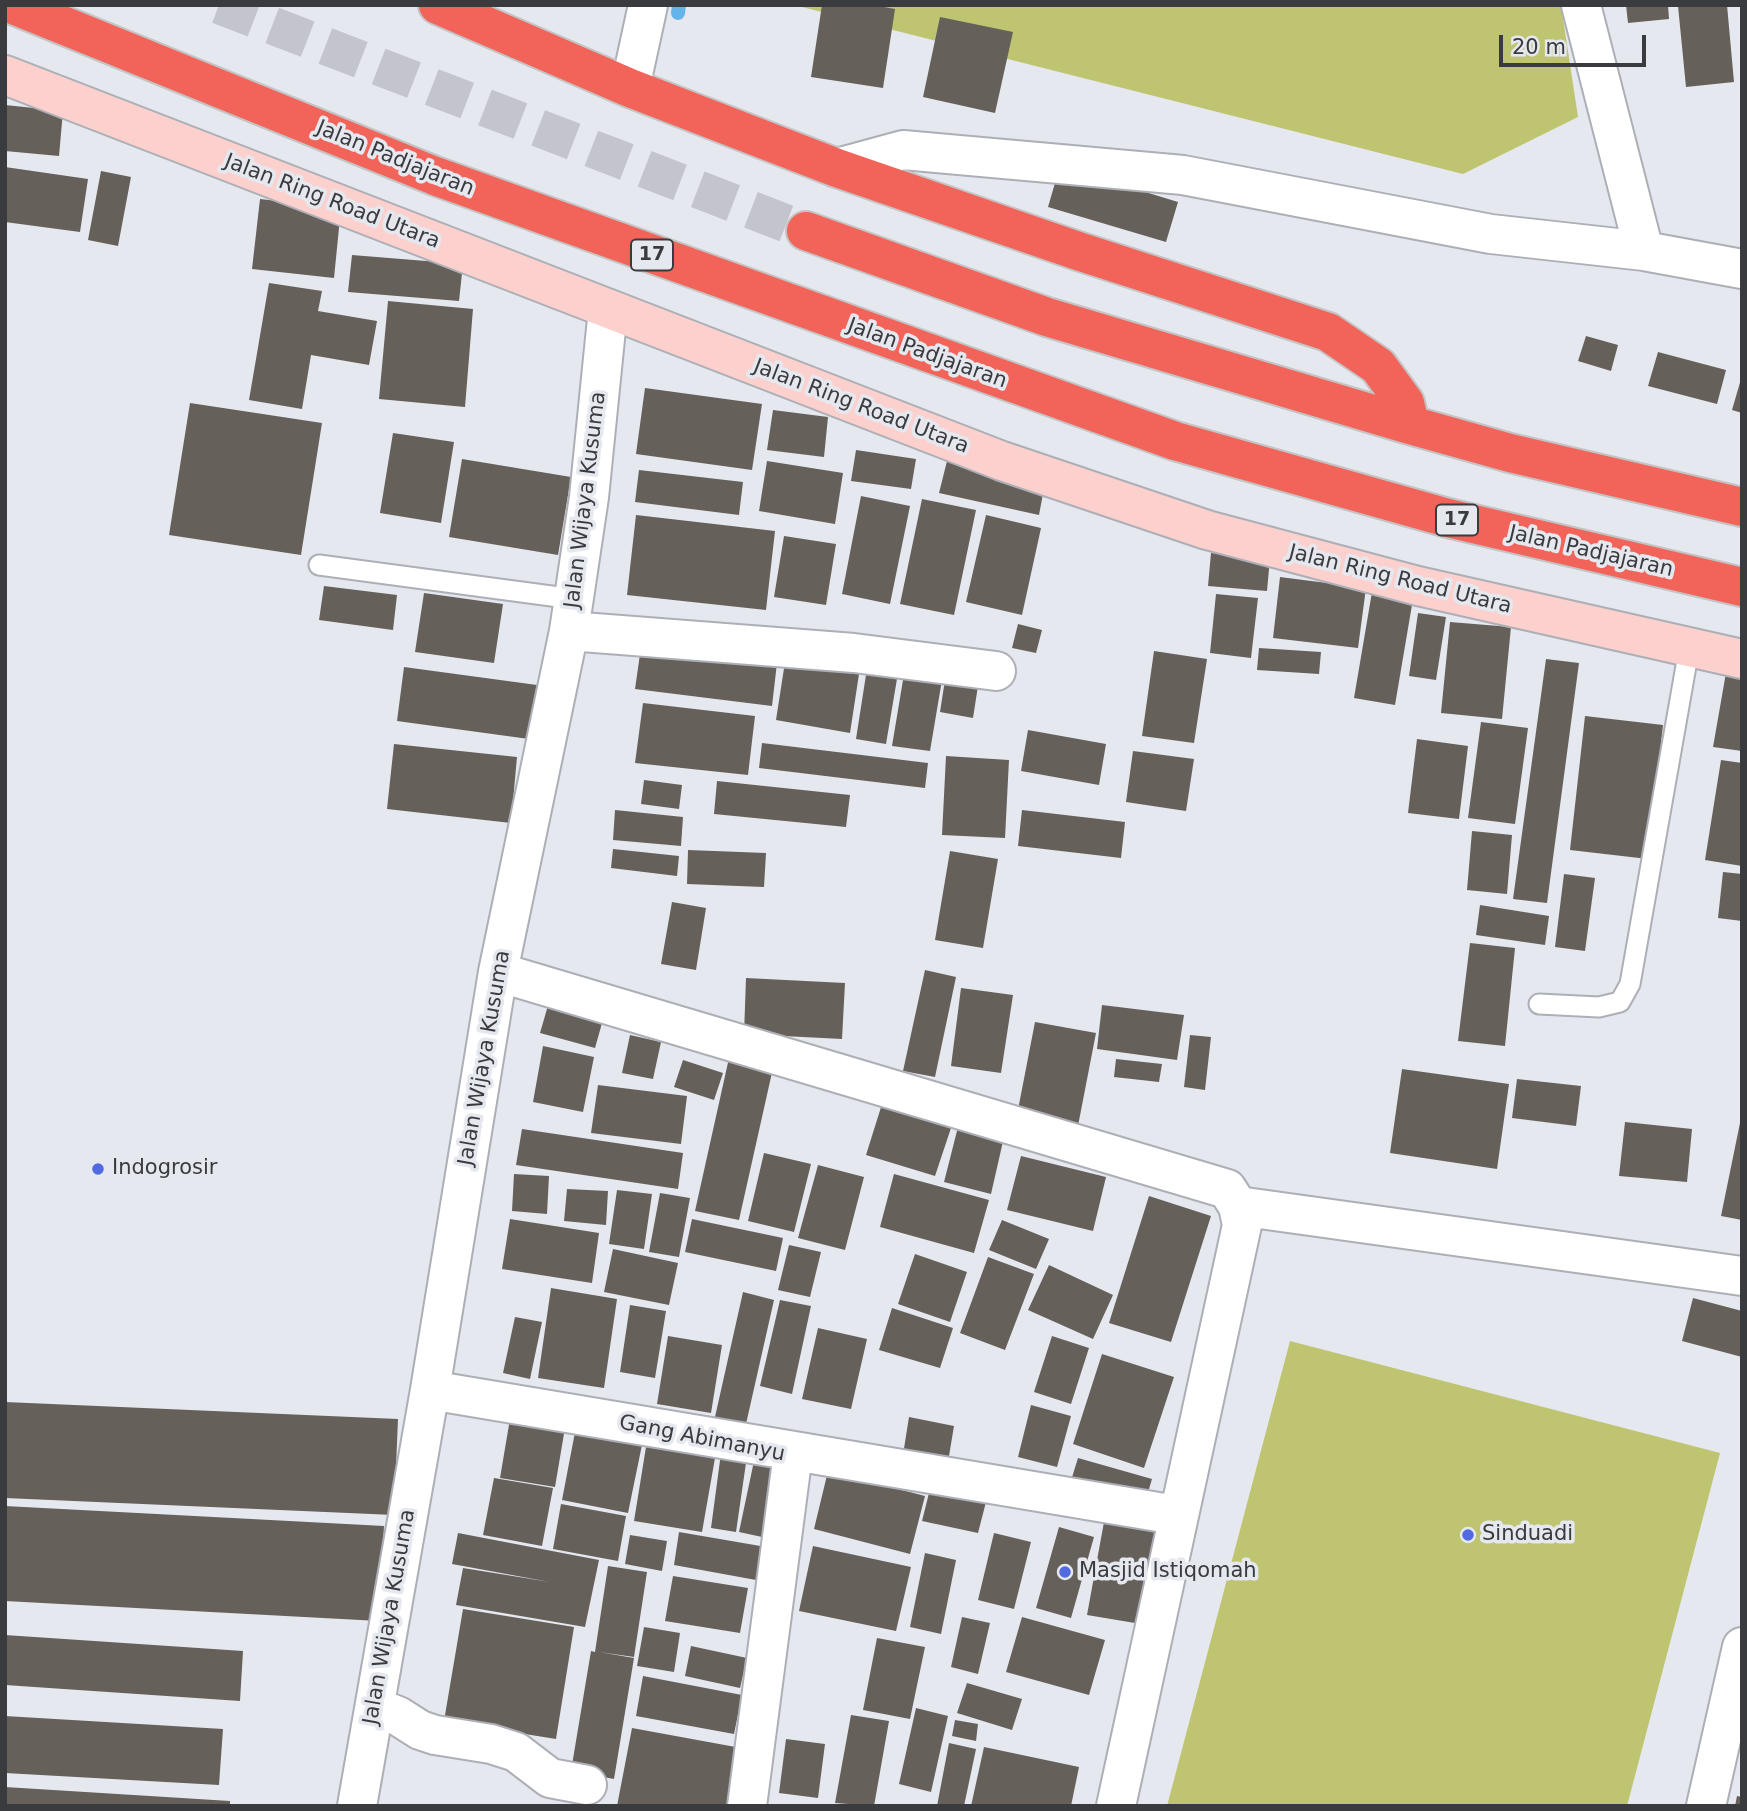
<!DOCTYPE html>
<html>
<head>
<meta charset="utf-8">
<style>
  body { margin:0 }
  #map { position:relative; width:1747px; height:1811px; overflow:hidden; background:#e6e8f0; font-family:"DejaVu Sans",sans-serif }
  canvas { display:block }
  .frame { position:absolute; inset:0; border:7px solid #3a3b3e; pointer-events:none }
  .scale { position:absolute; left:1499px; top:35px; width:147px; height:32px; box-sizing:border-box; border:4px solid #3a3b3e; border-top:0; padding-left:9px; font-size:21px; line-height:24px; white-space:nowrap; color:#3a3b3e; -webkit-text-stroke:5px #e6e8f0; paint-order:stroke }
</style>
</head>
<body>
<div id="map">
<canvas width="1747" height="1811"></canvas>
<div class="frame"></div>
<div class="scale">20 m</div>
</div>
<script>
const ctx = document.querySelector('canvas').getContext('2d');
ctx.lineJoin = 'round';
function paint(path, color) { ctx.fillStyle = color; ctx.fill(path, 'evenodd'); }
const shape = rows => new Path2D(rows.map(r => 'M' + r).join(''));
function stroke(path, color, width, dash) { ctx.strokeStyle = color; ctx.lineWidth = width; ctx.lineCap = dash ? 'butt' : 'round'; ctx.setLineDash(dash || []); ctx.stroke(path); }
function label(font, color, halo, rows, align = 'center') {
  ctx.font = font + ' "DejaVu Sans",sans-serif'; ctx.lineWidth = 7; ctx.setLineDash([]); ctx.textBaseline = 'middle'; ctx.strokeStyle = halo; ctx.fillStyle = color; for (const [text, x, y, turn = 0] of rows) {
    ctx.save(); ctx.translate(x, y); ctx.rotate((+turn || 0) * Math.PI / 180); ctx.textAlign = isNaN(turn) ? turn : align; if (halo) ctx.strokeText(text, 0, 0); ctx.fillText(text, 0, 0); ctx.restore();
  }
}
paint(shape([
  [794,5,1561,5,1578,117,1463,174],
  [1290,1341,1720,1453,1627,1806,1167,1806]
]), '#bfc470');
stroke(shape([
  [678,13,679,5]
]), '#65b4e9', 14);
paint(shape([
  [822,5,873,5,895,9,883,88,811,77],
  [1626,5,1668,5,1669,19,1628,23],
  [1727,5,1734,82,1686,87,1678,6],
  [940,17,1013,32,995,113,923,97],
  [5,105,63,111,59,156,5,151],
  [1060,166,1178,202,1166,242,1048,207],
  [5,167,88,179,80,232,5,222],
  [101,171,131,177,118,246,88,240],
  [260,199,341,208,334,278,252,269],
  [352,255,463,264,459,301,348,292],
  [269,283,322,291,318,311,377,321,369,365,311,355,302,409,249,400],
  [388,301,473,309,465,407,379,399],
  [1586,336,1618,345,1611,371,1578,361],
  [1658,352,1726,370,1717,404,1648,386],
  [1741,379,1742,379,1742,413,1732,410],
  [645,388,762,404,752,470,636,454],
  [190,403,322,423,301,555,169,535],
  [773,410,828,417,824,457,767,450],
  [393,433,454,442,441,523,380,513],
  [856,450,916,459,911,489,851,481],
  [462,459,571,477,558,555,449,537],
  [767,461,843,473,835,524,759,511],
  [947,461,1045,483,1039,515,939,493],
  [639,470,743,482,739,515,635,502],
  [861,496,910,506,890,604,842,594],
  [922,499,976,510,954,615,900,604],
  [636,515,775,531,766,610,627,595],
  [986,515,1041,528,1022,615,966,602],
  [784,536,836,544,826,605,774,597],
  [1211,553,1270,558,1267,591,1208,586],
  [1280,577,1366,588,1358,648,1273,638],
  [324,586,397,595,393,630,319,620],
  [1372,592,1413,599,1395,705,1354,698],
  [424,593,503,604,494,663,415,652],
  [1216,594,1258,598,1251,658,1210,653],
  [1418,613,1446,617,1436,680,1409,676],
  [1450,622,1511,627,1502,719,1441,713],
  [1018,624,1042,630,1036,653,1012,648],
  [641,647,777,663,772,706,635,689],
  [1259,648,1321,652,1319,674,1257,670],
  [787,649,861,661,850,733,776,720],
  [1154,651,1207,659,1194,743,1142,736],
  [1546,659,1579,663,1547,903,1513,899],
  [868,662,899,667,886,744,856,739],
  [404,667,537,685,529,739,397,721],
  [947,667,980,673,973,718,940,712],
  [1727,667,1742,670,1742,751,1713,747],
  [905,668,943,674,930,751,892,746],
  [643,703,755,716,748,775,635,763],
  [1585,716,1663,725,1648,859,1570,850],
  [1481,722,1528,728,1515,824,1468,818],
  [1028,730,1106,744,1099,785,1021,771],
  [1417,739,1468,746,1459,819,1408,813],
  [762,743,928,763,925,788,759,768],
  [394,744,517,757,511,823,387,809],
  [1133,751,1194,759,1186,811,1126,802],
  [946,756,1009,760,1005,838,942,835],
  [1721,760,1742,763,1742,866,1705,860],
  [644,780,682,785,679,809,641,804],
  [717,781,850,795,846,827,714,814],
  [615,810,683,817,681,846,613,840],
  [1022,810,1125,822,1121,858,1018,846],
  [1472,831,1512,835,1507,894,1467,890],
  [613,849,679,856,677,876,611,868],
  [688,850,766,853,764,887,687,884],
  [950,851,998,859,983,948,935,940],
  [1723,872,1742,874,1742,921,1718,918],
  [1564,874,1595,878,1585,951,1555,947],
  [672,902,706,908,696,970,661,964],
  [1480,905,1549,916,1545,945,1476,935],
  [1470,943,1515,948,1505,1046,1458,1041],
  [925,970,956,977,935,1077,903,1071],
  [746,978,845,983,842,1039,744,1034],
  [961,988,1013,995,1001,1073,951,1066],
  [549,1002,604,1016,595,1048,540,1033],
  [1102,1005,1184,1015,1177,1060,1097,1049],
  [1035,1022,1096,1033,1077,1131,1016,1120],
  [630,1035,661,1042,653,1079,622,1073],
  [1190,1035,1211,1037,1205,1090,1184,1087],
  [543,1046,594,1057,583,1112,533,1102],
  [729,1058,773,1068,739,1220,695,1211],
  [1116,1059,1162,1064,1159,1082,1114,1077],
  [683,1060,723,1073,714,1100,674,1087],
  [1402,1069,1509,1084,1497,1169,1390,1153],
  [1517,1079,1581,1086,1576,1126,1512,1118],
  [598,1085,687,1096,681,1144,591,1133],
  [882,1104,952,1125,935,1176,866,1155],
  [1741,1118,1742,1118,1742,1220,1721,1216],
  [1625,1122,1692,1129,1687,1182,1619,1176],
  [958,1127,1004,1137,991,1194,944,1182],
  [522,1129,683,1153,678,1189,516,1165],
  [764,1153,811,1164,794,1232,748,1221],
  [1021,1156,1106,1177,1093,1231,1007,1210],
  [818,1165,864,1177,845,1250,798,1238],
  [514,1174,549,1176,547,1214,512,1211],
  [894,1174,989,1200,974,1253,880,1227],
  [567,1189,608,1191,606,1225,564,1221],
  [617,1190,652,1194,644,1249,609,1244],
  [660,1193,690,1198,679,1257,649,1252],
  [1149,1196,1211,1216,1171,1342,1109,1323],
  [510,1219,599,1233,592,1283,502,1269],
  [692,1219,783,1238,776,1271,685,1252],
  [1002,1220,1049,1239,1036,1269,989,1250],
  [789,1245,821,1252,810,1297,778,1290],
  [613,1249,678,1263,669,1305,604,1292],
  [915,1254,967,1272,950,1322,898,1304],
  [988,1257,1034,1274,1005,1350,960,1333],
  [1049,1265,1113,1295,1093,1339,1028,1310],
  [551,1288,617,1299,604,1388,538,1378],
  [743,1292,774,1300,746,1424,715,1417],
  [1693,1298,1742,1311,1742,1357,1682,1341],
  [780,1300,811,1306,792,1394,760,1386],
  [630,1305,666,1311,655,1378,620,1372],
  [892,1308,953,1328,940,1368,879,1350],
  [515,1317,542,1322,530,1379,503,1373],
  [818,1328,867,1339,851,1409,802,1399],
  [668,1336,722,1345,711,1413,657,1404],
  [1052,1336,1089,1348,1071,1404,1034,1392],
  [1102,1354,1174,1377,1144,1468,1073,1444],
  [5,1402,398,1419,394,1515,5,1498],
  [1031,1405,1071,1416,1057,1467,1018,1457],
  [512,1407,567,1416,555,1487,500,1478],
  [909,1417,954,1426,947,1468,902,1461],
  [576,1427,643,1440,628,1513,562,1500],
  [646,1447,715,1458,702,1532,634,1521],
  [721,1453,747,1456,736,1532,711,1528],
  [1078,1458,1152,1479,1143,1509,1069,1487],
  [754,1461,791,1469,776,1540,739,1532],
  [828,1471,925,1496,910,1554,814,1529],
  [494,1478,553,1488,542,1546,483,1535],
  [930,1489,986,1502,978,1533,922,1521],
  [561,1504,626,1516,618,1561,553,1549],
  [5,1506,384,1526,379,1621,5,1601],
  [1106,1511,1159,1520,1141,1624,1087,1615],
  [1059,1527,1094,1537,1071,1618,1036,1608],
  [679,1532,772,1548,767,1582,674,1565],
  [458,1533,599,1560,585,1627,456,1605,463,1568,550,1582,452,1564],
  [994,1533,1031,1542,1014,1609,978,1600],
  [630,1535,667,1541,662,1571,625,1564],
  [813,1546,911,1567,896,1631,799,1611],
  [925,1553,956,1560,941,1634,910,1627],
  [608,1566,647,1572,634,1657,599,1652,634,1658,614,1779,571,1771,591,1651,595,1652],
  [673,1576,748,1588,740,1633,665,1621],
  [463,1609,574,1627,556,1739,444,1721],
  [962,1617,990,1623,978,1674,951,1667],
  [1022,1617,1105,1640,1089,1695,1006,1672],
  [644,1627,680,1633,674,1672,637,1666],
  [5,1635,243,1651,240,1701,5,1685],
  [877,1638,925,1647,910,1719,863,1710],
  [691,1646,747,1658,740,1688,685,1676],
  [643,1676,742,1695,734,1734,636,1716],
  [967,1683,1022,1699,1012,1730,957,1713],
  [916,1708,948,1716,931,1792,899,1784],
  [851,1715,889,1721,874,1806,835,1803],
  [5,1716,223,1729,219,1785,5,1773],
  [955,1720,978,1724,976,1741,952,1736],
  [632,1728,741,1748,730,1806,617,1806],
  [786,1739,825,1744,818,1798,779,1793],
  [949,1743,976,1749,964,1806,937,1806],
  [984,1747,1079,1767,1071,1806,971,1806],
  [5,1787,230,1801,230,1806,5,1806],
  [1737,1796,1742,1797,1742,1806,1735,1806]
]), '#66605b');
stroke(shape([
  [219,5,806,231]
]), '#c4c5cc', 38, [38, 19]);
const lane = shape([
  [319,565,574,599],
  [1539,1004,1599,1007,1620,1002,1630,984,1689,649]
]);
const street = shape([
  [1581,5,1644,251,1742,269],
  [630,88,648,5],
  [837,168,903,150,1183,175,1491,234,1644,251],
  [569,631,854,653,996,671],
  [498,972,1227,1189,1238,1206,1242,1225,1116,1806],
  [1238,1206,1742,1276],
  [430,1390,1176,1515],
  [375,1707,398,1716,420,1730,435,1735,491,1744,516,1752,550,1778,587,1785],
  [357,1806,430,1390,498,972,569,631,589,497,608,309],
  [747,1806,793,1453],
  [1706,1806,1742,1647]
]);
const secondary = shape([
  [5,75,1002,461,1207,530,1418,586,1742,659]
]);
const highway = shape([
  [13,5,435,176,1175,441,1448,518,1742,587],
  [438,5,630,88,837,168,1078,251,1328,332,1378,366,1405,403,1410,425],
  [806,231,1047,317,1410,425,1510,453,1742,507]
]);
stroke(lane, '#adafb6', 23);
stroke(street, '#adafb6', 42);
stroke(secondary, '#adafb6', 42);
stroke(highway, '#c4c4c5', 42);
stroke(lane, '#fff', 19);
stroke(street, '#fff', 38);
stroke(secondary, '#fbd0cd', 38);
stroke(highway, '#f26359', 38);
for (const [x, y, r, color] of [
  [98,1169,7,"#516adf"],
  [1468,1535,7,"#516adf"],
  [1065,1572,7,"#516adf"]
]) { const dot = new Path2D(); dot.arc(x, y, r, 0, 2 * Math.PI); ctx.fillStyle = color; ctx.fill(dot); stroke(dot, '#e6e8f0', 2.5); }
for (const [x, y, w] of [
  [652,255,42],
  [1457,520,42]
]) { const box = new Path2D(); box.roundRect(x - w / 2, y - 15.5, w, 31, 5); ctx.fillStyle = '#e6e8f0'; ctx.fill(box); stroke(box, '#3a3b3e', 2); }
label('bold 19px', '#3a3b3e', null, [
  ["17",652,255],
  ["17",1457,520]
]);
label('21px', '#3a3b3e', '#e6e8f0', [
  ["Jalan Padjajaran",395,159,22],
  ["Jalan Ring Road Utara",332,202,21],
  ["Jalan Padjajaran",927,354,20],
  ["Jalan Ring Road Utara",861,407,21],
  ["Jalan Wijaya Kusuma",586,500,-83],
  ["Jalan Padjajaran",1591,552,13],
  ["Jalan Ring Road Utara",1400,580,14],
  ["Jalan Wijaya Kusuma",485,1058,-80],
  ["Gang Abimanyu",702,1439,11],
  ["Jalan Wijaya Kusuma",390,1617,-80]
]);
label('21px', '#3a3b3e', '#e6e8f0', [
  ["Indogrosir",112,1169],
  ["Sinduadi",1482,1535],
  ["Masjid Istiqomah",1079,1572]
], 'left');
</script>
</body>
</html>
